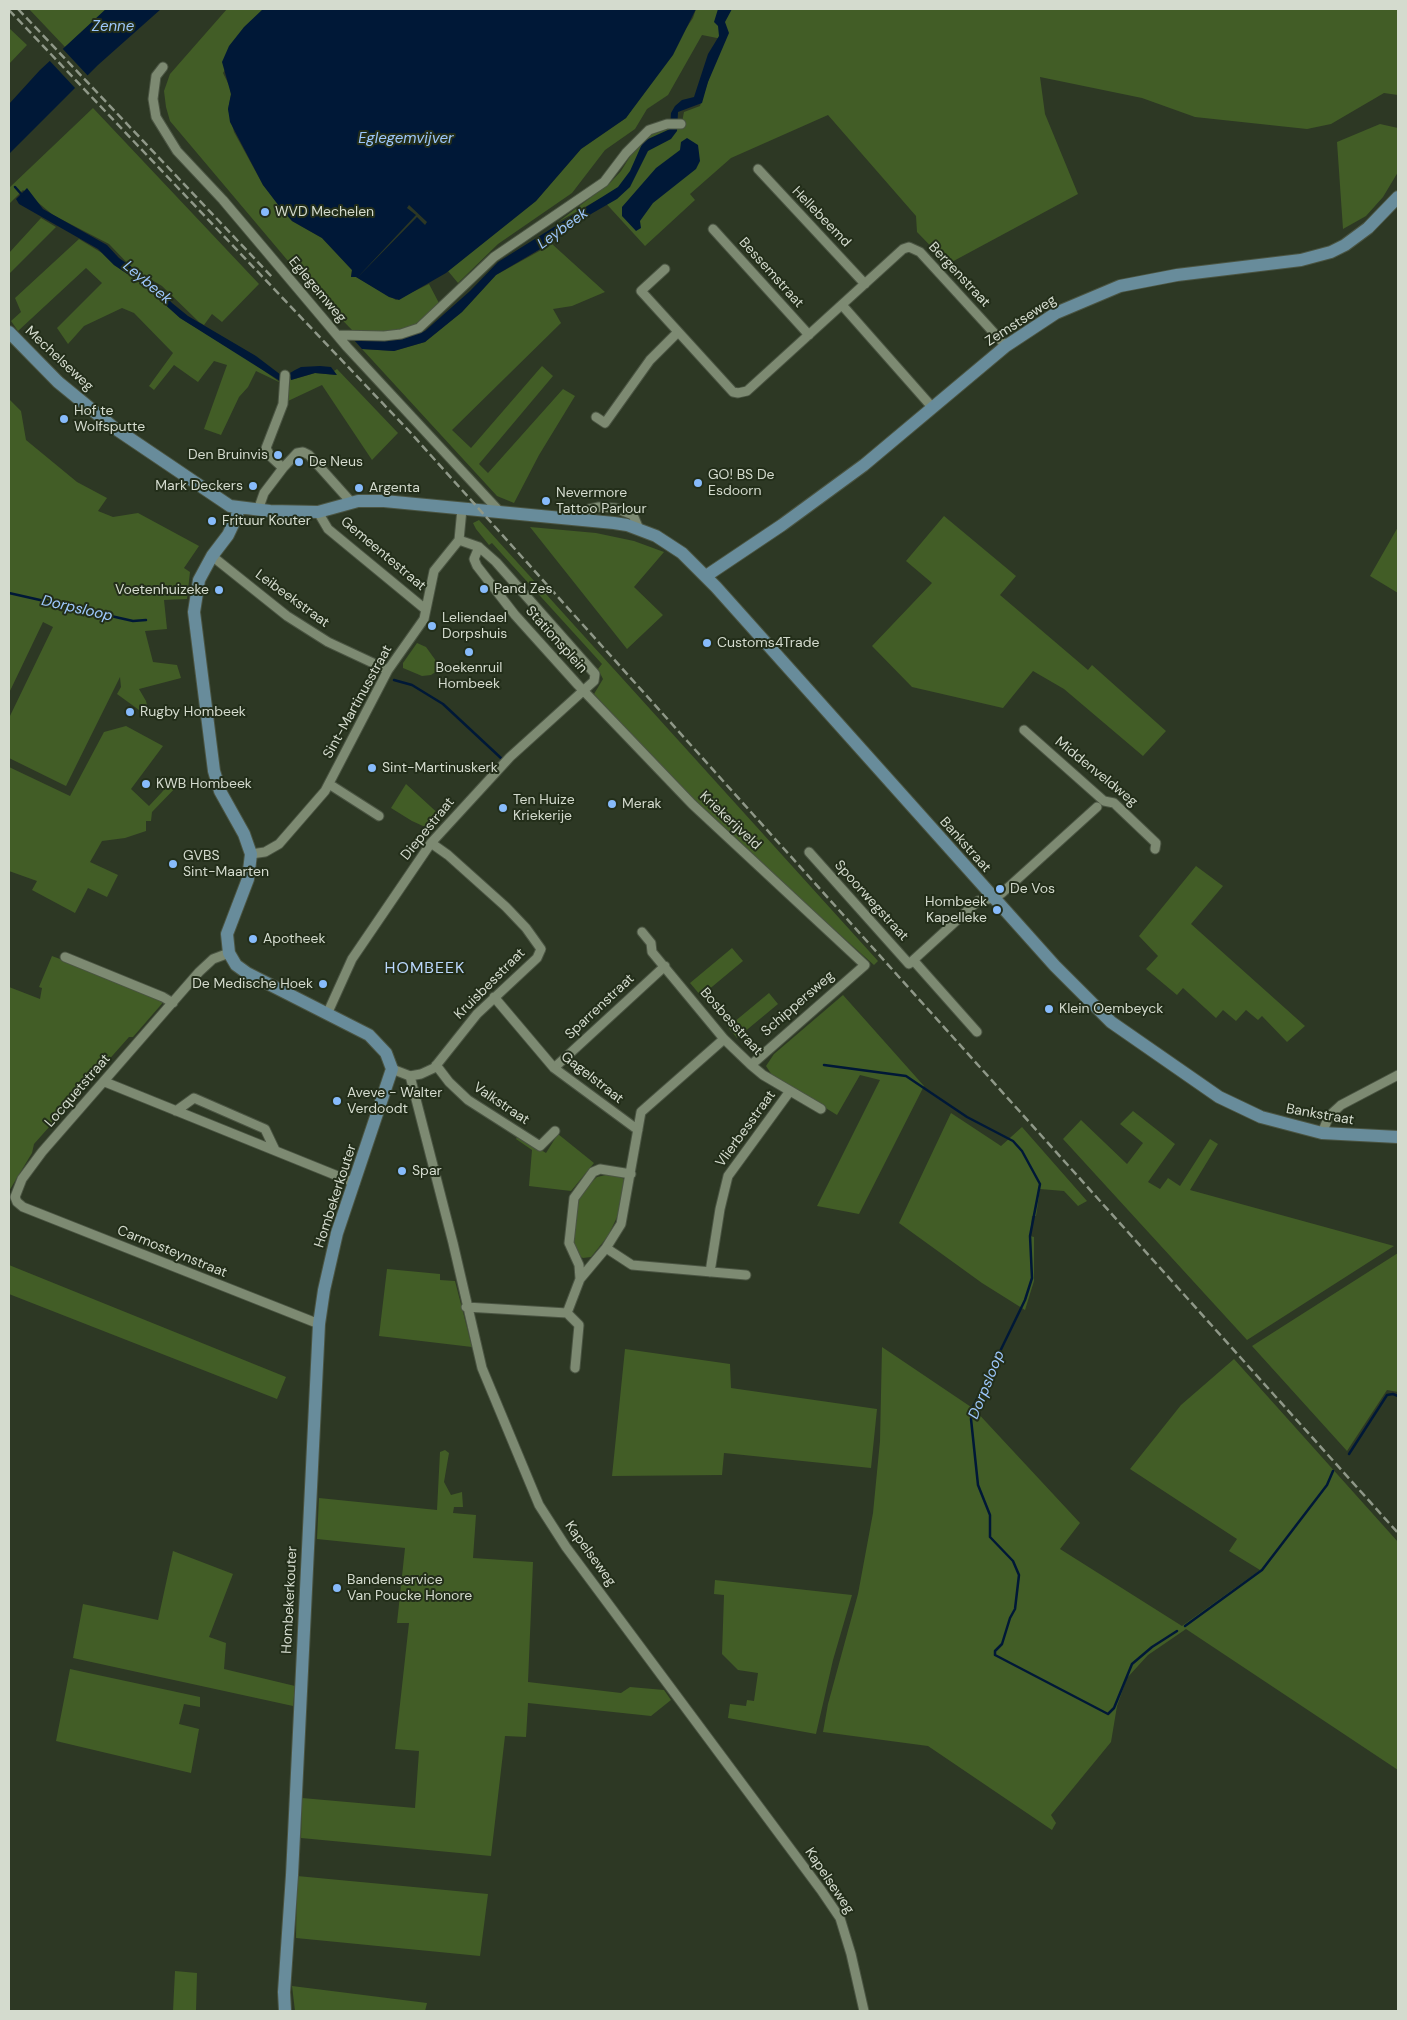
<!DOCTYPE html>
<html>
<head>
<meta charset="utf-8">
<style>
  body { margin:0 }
  #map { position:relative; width:1407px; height:2020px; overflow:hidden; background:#2d3824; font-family:"DM Sans",sans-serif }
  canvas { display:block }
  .frame { position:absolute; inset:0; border:10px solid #d4dbce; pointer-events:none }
</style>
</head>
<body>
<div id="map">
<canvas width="1407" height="2020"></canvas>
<div class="frame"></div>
</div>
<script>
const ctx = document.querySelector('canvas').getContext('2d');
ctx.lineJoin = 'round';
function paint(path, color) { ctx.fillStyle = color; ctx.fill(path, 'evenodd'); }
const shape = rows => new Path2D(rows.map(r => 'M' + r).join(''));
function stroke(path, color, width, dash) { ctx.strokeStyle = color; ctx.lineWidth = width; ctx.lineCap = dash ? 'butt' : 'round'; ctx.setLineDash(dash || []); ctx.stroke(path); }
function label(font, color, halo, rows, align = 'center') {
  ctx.font = font + ' "DM Sans",sans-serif'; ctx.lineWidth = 4; ctx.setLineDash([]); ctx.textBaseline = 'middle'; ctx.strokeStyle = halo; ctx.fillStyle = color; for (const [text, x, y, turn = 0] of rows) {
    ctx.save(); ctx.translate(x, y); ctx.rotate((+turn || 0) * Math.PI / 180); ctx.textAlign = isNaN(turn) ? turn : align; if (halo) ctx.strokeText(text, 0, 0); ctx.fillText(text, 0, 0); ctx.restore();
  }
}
paint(shape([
  [29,9,106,9,65,47],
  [227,9,263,9,223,73,230,87,231,95,228,109,234,132,263,185,292,221,322,238,352,270,351,277,356,277,396,300,429,284,440,305,420,322,405,329,386,332,352,330,310,287,170,121,166,107,164,91,170,74],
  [696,9,1398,9,1398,95,1384,93,1331,124,1307,129,1195,117,1142,98,1040,77,1045,114,1078,194,948,264,917,232,916,216,828,115,731,158,690,194,695,200,645,246,601,198,558,222,610,183,621,171,634,150,650,135,662,128,681,127,684,112,700,106,722,39,702,35,668,95,647,109,635,129,605,150,572,193,498,244,458,283,448,271,536,201,581,149,626,118,693,18],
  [9,28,27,45,9,64],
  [93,108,259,284,222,322,212,314,204,325,199,322,162,286,133,269,109,244,53,215,23,190,9,204,9,188],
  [1380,124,1398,128,1398,172,1383,197,1366,216,1343,229,1337,142],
  [41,218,56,227,9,274,9,253],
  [79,239,102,253,114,265,141,283,180,318,252,362,281,383,256,371,248,387,239,397,221,435,204,429,227,365,214,361,198,382,174,365,154,390,149,386,173,353,134,313,122,308,84,326,68,344,57,328,102,283,86,268,18,331,11,321,21,312,15,298],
  [552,244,605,292,572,306,553,309,561,323,452,430,471,448,542,366,553,376,479,464,488,473,563,389,575,396,539,455,514,503,497,496,362,349,394,351,425,342,462,312,496,275],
  [337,369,398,433,372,460,322,385,288,401,290,377,291,380,315,373,336,375,334,371],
  [9,399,21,411,26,440,77,482,107,498,98,511,113,517,138,513,199,546,184,568,190,572,187,599,164,600,167,629,145,631,153,662,177,665,181,678,139,689,146,701,150,718,117,694,121,687,120,677,66,786,9,758,9,718,53,627,43,622,9,693],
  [944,516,1016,576,1000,595,1088,670,1092,665,1166,731,1143,756,1064,689,1033,671,1003,708,912,687,872,646,932,583,906,561],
  [479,520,878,961,874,965,745,850,680,787,594,694,603,679,598,669,602,664,492,543,489,545,476,529,473,523],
  [530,527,596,533,634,541,664,552,634,587,663,615,627,649],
  [1398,527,1398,593,1370,576],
  [417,643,426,647,439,665,437,671,431,675,422,676,403,668,403,663],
  [126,726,163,746,131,789,149,806,176,777,182,781,152,812,151,821,146,821,146,831,125,838,102,841,90,862,118,875,107,897,88,888,75,913,32,890,37,881,9,871,9,767,70,796,104,732],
  [406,784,442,817,433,826,423,826,412,821,391,808],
  [1196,866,1223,886,1191,924,1305,1026,1287,1042,1262,1016,1258,1020,1246,1010,1236,1021,1223,1010,1216,1018,1183,988,1177,995,1146,969,1158,956,1139,936],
  [732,948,743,961,701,996,690,983],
  [52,956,166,999,133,1037,129,1037,34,1144,32,1153,9,1191,9,987,40,999,42,988,39,987],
  [769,993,778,1004,737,1038,728,1027],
  [843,995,924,1086,859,1214,817,1206,880,1080,860,1075,837,1115,772,1075,766,1066,774,1054],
  [1133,1111,1175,1144,1148,1182,1160,1189,1168,1178,1180,1186,1210,1139,1218,1144,1190,1190,1394,1246,1247,1340,1063,1139,1081,1120,1127,1164,1143,1143,1120,1124],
  [951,1113,1001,1146,1022,1127,1087,1201,1078,1206,1064,1191,1040,1189,1036,1216,1032,1216,1030,1236,1034,1237,1034,1281,1025,1310,982,1283,899,1223],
  [558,1134,594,1163,571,1191,529,1186,532,1150,516,1139,518,1136,546,1153],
  [610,1174,621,1176,625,1181,619,1213,608,1236,591,1257,583,1258,578,1255,572,1244,576,1200,583,1190,597,1177],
  [1398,1253,1398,1392,1387,1390,1347,1451,1252,1346],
  [9,1265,286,1377,277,1399,9,1294],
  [387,1269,440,1274,440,1280,455,1281,472,1347,379,1336],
  [882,1347,974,1409,1080,1523,1060,1549,1182,1626,1260,1570,1229,1551,1237,1539,1130,1469,1181,1405,1234,1359,1398,1542,1398,1770,1186,1629,1148,1655,1127,1678,1117,1706,1111,1742,1051,1815,1056,1823,1052,1830,928,1746,823,1732,828,1704,858,1594,873,1513,880,1441],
  [625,1349,730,1364,731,1388,877,1409,871,1468,724,1453,722,1475,612,1476],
  [445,1450,449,1453,444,1482,451,1495,462,1492,463,1507,454,1507,453,1513,476,1515,473,1558,533,1562,528,1682,621,1693,630,1687,664,1690,671,1700,651,1716,528,1703,526,1737,505,1736,491,1856,301,1838,302,1798,415,1808,419,1751,395,1749,409,1623,397,1623,405,1548,317,1539,319,1498,437,1510,440,1452],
  [173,1551,233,1574,209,1637,226,1643,224,1669,295,1686,293,1706,73,1658,83,1604,158,1620],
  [715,1580,852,1595,833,1660,816,1734,728,1718,730,1704,746,1706,747,1700,754,1701,758,1673,738,1670,722,1654,724,1595,714,1594],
  [70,1669,200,1697,200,1707,184,1704,179,1724,199,1729,191,1773,56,1741],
  [297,1876,488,1894,480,1956,296,1938],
  [175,1971,197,1973,196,2011,173,2011],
  [292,1986,427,2003,425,2011,295,2011]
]), '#425d26');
paint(shape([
  [106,9,161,9,98,65,9,154,9,104,40,70],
  [263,9,696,9,673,55,626,118,581,149,536,201,446,273,399,300,389,297,356,277,351,277,352,270,322,238,292,221,282,210,263,185,230,122,228,109,231,94,222,62,229,46,244,27],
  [718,9,732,9,725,22,729,33,708,82,702,103,678,112,677,131,671,139,648,151,630,187,617,199,591,214,554,241,496,275,462,312,425,342,394,351,362,349,354,340,399,340,425,331,470,291,498,262,618,187,630,171,642,144,648,139,670,129,671,113,675,106,682,100,694,97,708,54,719,36,718,26,714,22],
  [687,138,698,145,700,161,696,169,653,203,640,221,641,228,636,231,622,216,622,207,656,168,680,150,681,142],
  [27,188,43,209,107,245,119,258,153,282,172,303,188,316,256,356,281,375,280,381,180,318,141,283,114,265,98,249,19,204,16,199],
  [320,366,331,367,337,375,315,373,291,380,290,373,295,370,301,367]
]), '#001837');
paint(shape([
  [61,47,89,77,76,89,48,59],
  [409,205,427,222,425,225,417,217,356,279,416,215,407,208]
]), '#2d3824');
stroke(shape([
  [15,187,23,196],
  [9,593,133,621,146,620],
  [394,680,412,685,443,704,502,759],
  [824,1065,906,1076,967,1117,1013,1141,1022,1151,1040,1184,1030,1236,1032,1278,1025,1300,973,1407,971,1419,978,1485,990,1515,990,1537,1013,1561,1019,1575,1015,1609,1010,1618,1002,1644,995,1651,995,1655,1108,1714,1114,1708,1132,1664,1152,1647,1177,1631],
  [1349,1454,1387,1395,1393,1394,1398,1396],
  [1185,1626,1262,1570,1327,1485,1333,1471]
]), '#001837', 2.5);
const street = shape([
  [163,67,156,76,153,99,156,117,177,151,223,200,347,347,501,513],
  [758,169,865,284],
  [713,229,809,335],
  [665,269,641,291,733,392,738,393,747,391,903,249,909,247,920,252,1006,346],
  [842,305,932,407],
  [337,335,384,336,401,334,419,328,494,257,604,182,626,153,649,130,667,124,681,124],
  [596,417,605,423,650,360,678,332],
  [283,468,270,456,266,448,283,404,285,375],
  [258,510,264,493,283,468,297,453,303,452,309,455,351,502],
  [318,512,328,529,425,609],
  [576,520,580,511,599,507,615,508,633,515,639,529],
  [459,540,462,509],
  [479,547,474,559,477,566,515,615,578,685,692,804,865,965,751,1065],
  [212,556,287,616,328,642,388,670],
  [1024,730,1104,801,1114,803,1156,843,1155,849],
  [329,784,379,816],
  [809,852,909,964,978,901,993,898,1002,893,1097,807],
  [251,854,265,852,279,844,325,791,388,670,424,619,434,571,459,540],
  [642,932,651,943,652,952,724,1039,751,1065,763,1075,821,1109],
  [229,953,213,959,199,972,42,1152,22,1179,15,1197,17,1202,23,1207,319,1324],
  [65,957,163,997,173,1003],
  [914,961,977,1032],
  [494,997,554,1068,638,1130],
  [328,1012,352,959,431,843,510,757,594,681,595,674,496,562,479,547,459,540],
  [436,1065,449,1082,468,1100,540,1146,555,1131],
  [554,1068,665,966],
  [392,1069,410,1076],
  [410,1076,453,1243,482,1368,539,1505,566,1547,821,1890,840,1918,851,1954,864,2011],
  [410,1076,421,1074,434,1068,477,1014,537,958,541,949,526,928,506,907,448,855,431,843],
  [105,1082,355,1183],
  [176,1111,194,1098,265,1129,275,1150],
  [1322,1133,1329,1116,1341,1105,1398,1075],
  [606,1248,632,1265,746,1275],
  [710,1272,720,1209,728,1176,790,1091],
  [580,1279,579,1265,569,1243,574,1198,593,1172,600,1169,631,1174],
  [466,1307,567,1313,580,1279,606,1248,621,1224,641,1112,724,1039],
  [567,1313,579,1325,575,1368]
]);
const secondary = shape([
  [9,332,58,382,113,427,230,506,270,511,318,512,358,501,384,501,614,523,627,525,656,536,682,553,716,587,1055,966,1111,1022,1219,1097,1261,1117,1322,1133,1398,1137],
  [238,508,237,516,228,535,212,556,199,580,194,612,214,771,220,791,244,834,251,854,248,879,227,934,229,953,236,965,247,973,369,1035,386,1053,392,1069,337,1233,324,1290,319,1324,292,1875,284,1992,285,2011],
  [706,576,782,525,864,465,1006,346,1056,313,1120,286,1177,275,1301,260,1331,252,1345,245,1368,228,1398,197]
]);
stroke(street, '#4a5442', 11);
stroke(secondary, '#4a5442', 14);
stroke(street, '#7d8a72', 9);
stroke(secondary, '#688c9b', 12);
stroke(shape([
  [18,9,273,278],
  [9,10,409,431,1398,1533]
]), '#8f9888', 2.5, [8, 4]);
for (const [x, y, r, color] of [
  [265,212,5,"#87bbfb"],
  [64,419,5,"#87bbfb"],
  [278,455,5,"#87bbfb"],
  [299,462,5,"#87bbfb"],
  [698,483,5,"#87bbfb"],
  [253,486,5,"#87bbfb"],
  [359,488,5,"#87bbfb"],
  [546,501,5,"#87bbfb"],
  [212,521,5,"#87bbfb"],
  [484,589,5,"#87bbfb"],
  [219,590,5,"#87bbfb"],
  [432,626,5,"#87bbfb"],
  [707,643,5,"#87bbfb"],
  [469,652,5,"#87bbfb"],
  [130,712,5,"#87bbfb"],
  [372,768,5,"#87bbfb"],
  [146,784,5,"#87bbfb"],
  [612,804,5,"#87bbfb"],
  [503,808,5,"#87bbfb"],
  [173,864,5,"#87bbfb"],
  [1000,889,5,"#87bbfb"],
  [997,910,5,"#87bbfb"],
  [253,939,5,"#87bbfb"],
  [323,984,5,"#87bbfb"],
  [1049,1009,5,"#87bbfb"],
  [337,1101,5,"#87bbfb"],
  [402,1171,5,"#87bbfb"],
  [337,1588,5,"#87bbfb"]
]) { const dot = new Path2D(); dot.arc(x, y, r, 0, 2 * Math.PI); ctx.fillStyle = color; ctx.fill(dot); stroke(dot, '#232e1a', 2); }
label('14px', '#d4dbce', '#232e1a', [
  ["WVD Mechelen",275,212],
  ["Hof te",74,411],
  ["Wolfsputte",74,427],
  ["Den Bruinvis",268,455,"right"],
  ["De Neus",309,462],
  ["GO! BS De",708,475],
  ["Esdoorn",708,491],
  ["Mark Deckers",243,486,"right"],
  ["Argenta",369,488],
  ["Nevermore",556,493],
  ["Tattoo Parlour",556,509],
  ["Frituur Kouter",222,521],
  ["Pand Zes",494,589],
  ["Voetenhuizeke",209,590,"right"],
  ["Leliendael",442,618],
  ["Dorpshuis",442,634],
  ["Customs4Trade",717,643],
  ["Boekenruil",469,668,"center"],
  ["Hombeek",469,684,"center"],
  ["Rugby Hombeek",140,712],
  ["Sint-Martinuskerk",382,768],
  ["KWB Hombeek",156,784],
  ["Ten Huize",513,800],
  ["Kriekerije",513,816],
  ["Merak",622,804],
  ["GVBS",183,856],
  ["Sint-Maarten",183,872],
  ["De Vos",1010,889],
  ["Hombeek",987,902,"right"],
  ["Kapelleke",987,918,"right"],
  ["Apotheek",263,939],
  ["De Medische Hoek",313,984,"right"],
  ["Klein Oembeyck",1059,1009],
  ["Aveve - Walter",347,1093],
  ["Verdoodt",347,1109],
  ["Spar",412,1171],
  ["Bandenservice",347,1580],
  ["Van Poucke Honore",347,1596]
], 'left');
label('14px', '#d4dbce', '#232e1a', [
  ["Hellebeemd",821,217,46],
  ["Bessemstraat",771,273,48],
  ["Bergenstraat",959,275,47],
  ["Eglegemweg",317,290,50],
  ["Zemstseweg",1021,321,-33],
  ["Mechelseweg",59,359,43],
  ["Gemeentestraat",383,554,40],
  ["Leibeekstraat",292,599,36],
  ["Stationsplein",556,640,48],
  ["Sint-Martinusstraat",358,702,-61],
  ["Middenveldweg",1096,772,39],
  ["Kriekerijveld",730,821,43],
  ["Diepestraat",428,829,-51],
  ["Bankstraat",965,845,48],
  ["Spoorwegstraat",871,901,48],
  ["Kruisbesstraat",490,984,-45],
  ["Schippersweg",798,1004,-41],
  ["Sparrenstraat",600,1007,-43],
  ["Bosbesstraat",731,1022,48],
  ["Gagelstraat",592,1078,38],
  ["Locquetstraat",78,1091,-49],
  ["Valkstraat",501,1104,34],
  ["Bankstraat",1320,1115,10],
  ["Vlierbesstraat",746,1129,-54],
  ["Hombekerkouter",336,1196,-72],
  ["Carmosteynstraat",172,1252,22],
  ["Kapelseweg",590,1554,54],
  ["Hombekerkouter",290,1600,-87],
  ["Kapelseweg",829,1881,56]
]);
label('italic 15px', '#9dc7fc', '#232e1a', [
  ["Zenne",113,27],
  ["Eglegemvijver",406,139],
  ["Leybeek",563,229,-36],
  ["Leybeek",147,283,40],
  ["Dorpsloop",77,609,13],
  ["Dorpsloop",987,1385,-68]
]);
ctx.letterSpacing = '1px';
label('16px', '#bad7fc', '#232e1a', [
  ["HOMBEEK",425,969]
]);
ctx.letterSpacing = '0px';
</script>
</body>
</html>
